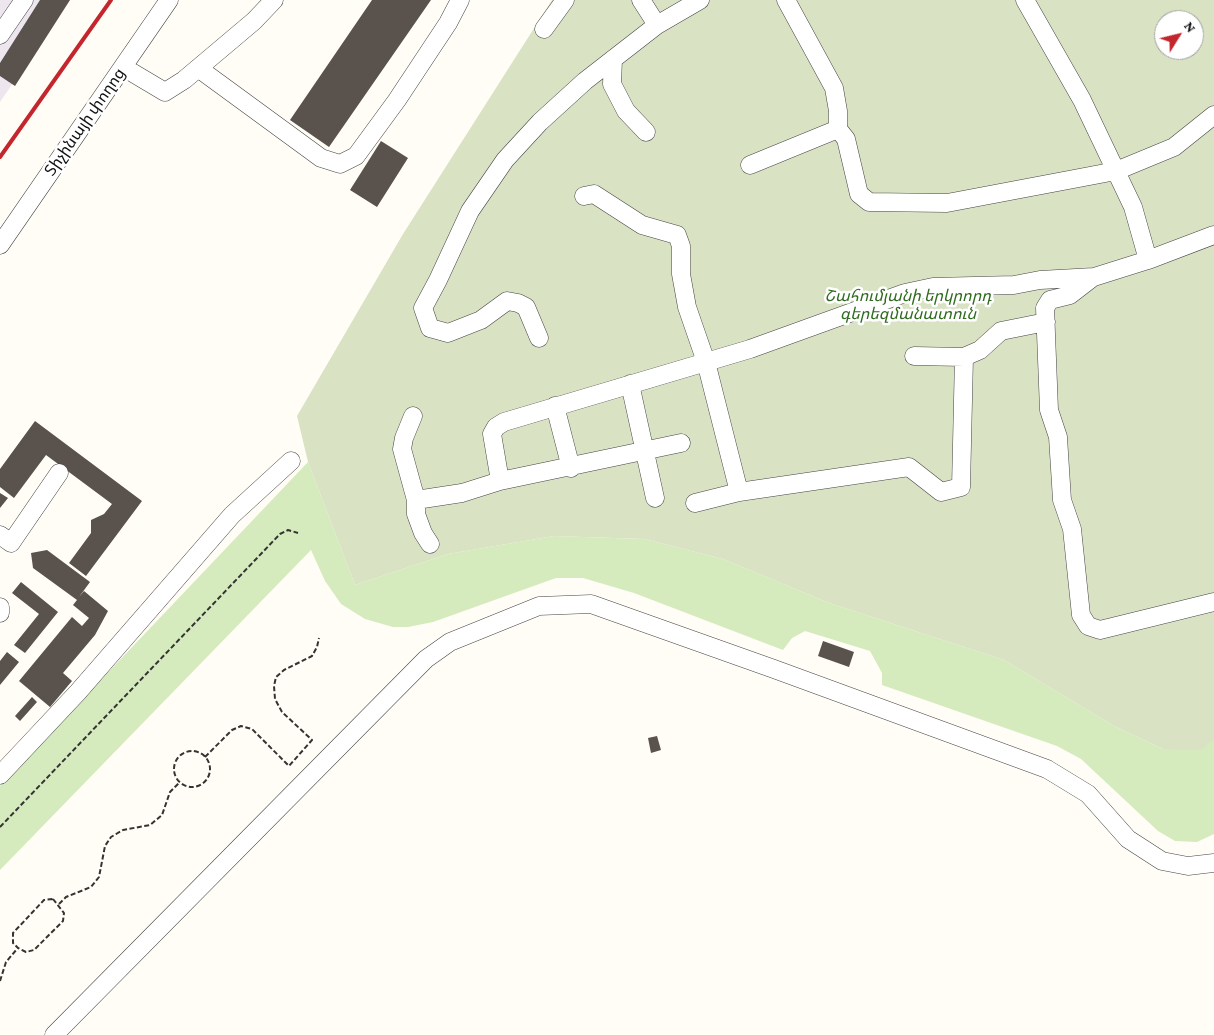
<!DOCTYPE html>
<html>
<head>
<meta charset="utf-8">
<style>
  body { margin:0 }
  #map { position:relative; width:1214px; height:1035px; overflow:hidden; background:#fffdf5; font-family:"Crimson Pro",serif }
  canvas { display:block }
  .north { position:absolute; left:1154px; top:10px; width:50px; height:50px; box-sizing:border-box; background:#fff; border:1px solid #a0a0a0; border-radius:50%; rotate:54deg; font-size:14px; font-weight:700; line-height:20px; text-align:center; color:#111 }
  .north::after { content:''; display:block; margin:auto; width:18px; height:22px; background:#c4262e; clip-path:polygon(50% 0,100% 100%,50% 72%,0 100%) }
</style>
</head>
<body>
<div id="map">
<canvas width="1214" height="1035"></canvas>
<div class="north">N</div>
</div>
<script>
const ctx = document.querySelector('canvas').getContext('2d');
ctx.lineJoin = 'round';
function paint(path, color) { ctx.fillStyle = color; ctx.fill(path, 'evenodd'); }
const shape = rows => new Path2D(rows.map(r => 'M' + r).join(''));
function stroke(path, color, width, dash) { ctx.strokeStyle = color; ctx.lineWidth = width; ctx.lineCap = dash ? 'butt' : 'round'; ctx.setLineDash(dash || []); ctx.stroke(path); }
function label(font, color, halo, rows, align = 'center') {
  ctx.font = font + ' "Crimson Pro","Noto Sans Armenian",serif'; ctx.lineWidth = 5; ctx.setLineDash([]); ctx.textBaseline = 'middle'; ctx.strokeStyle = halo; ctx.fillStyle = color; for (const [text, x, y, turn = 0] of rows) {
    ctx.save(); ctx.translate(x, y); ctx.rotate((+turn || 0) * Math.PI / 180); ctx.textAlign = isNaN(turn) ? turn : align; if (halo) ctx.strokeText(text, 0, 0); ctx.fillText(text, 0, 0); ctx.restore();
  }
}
paint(shape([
  [0,0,70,0,0,102]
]), '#eee6ef');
paint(shape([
  [308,462,355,585,448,554,554,536,644,539,723,559,829,603,1004,660,1114,726,1163,749,1214,739,1214,834,1197,842,1175,841,1158,831,1081,759,1057,746,882,685,882,673,870,651,805,631,792,638,783,650,634,593,583,578,556,578,433,622,408,627,393,627,365,619,341,604,325,581,311,550,0,870,0,786]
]), '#d5ebbd');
paint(shape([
  [552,0,1214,0,1214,739,1201,750,1163,749,1114,726,1004,660,829,603,723,559,644,539,554,536,448,554,355,585,308,462,297,416,403,234],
  [1164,20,1194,20,1194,50,1164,50]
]), '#d9e3c4');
paint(shape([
  [40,0,70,0,15,86,0,76,0,63],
  [372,0,431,0,329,147,290,120],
  [381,141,408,158,377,207,350,190],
  [35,421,142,501,86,576,69,563,91,533,91,520,104,514,112,504,46,455,14,498,0,487,0,469],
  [0,493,8,498,0,508],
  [47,550,90,582,79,597,84,591,108,611,95,635,63,673,72,681,50,707,19,681,72,617,82,626,89,618,73,605,77,600,33,568,31,553],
  [21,582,58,612,25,653,14,645,39,614,12,593],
  [823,641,854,652,849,667,818,656],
  [7,652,19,662,0,685,0,661],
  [32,697,37,702,20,721,15,716],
  [657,736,661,750,651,753,648,738]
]), '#5a524d');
const minor = shape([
  [641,0,657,25],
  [786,0,834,88,838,111,838,129,846,139,859,194,869,202,947,203,1116,171,1174,147,1214,115],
  [1025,0,1082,100,1133,207,1148,260],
  [544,29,565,0],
  [0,35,24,0],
  [613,59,612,84,626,111,646,132],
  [123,67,165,92,184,80,254,21,274,0],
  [198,68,321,158,340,164,356,156,397,100,448,23,460,0],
  [750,165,838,129],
  [584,196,594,194,642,225,677,235,681,246,681,274,687,307,706,362,739,492],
  [0,245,169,0],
  [1092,278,1070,295,1050,300,1045,308,1049,410,1058,437,1062,500,1072,529,1081,615,1088,626,1100,630,1214,602],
  [539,338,526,307,518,303,507,301,481,320,448,333,430,328,423,308,438,280,470,211,505,160,540,122,585,81,657,25,700,0],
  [914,356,964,357,980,350,1001,331,1046,322],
  [630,384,655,498],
  [555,406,571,468],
  [413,416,404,438,402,449,416,500,416,514,423,533,430,544],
  [500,481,492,434,496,427,504,422,750,349,905,293,933,287,1014,285,1040,280,1094,277,1148,260,1214,235],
  [416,500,462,493,500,481,681,443],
  [695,503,739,492,909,467,941,492,961,487,964,357],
  [0,535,11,543,59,473],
  [0,607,0,613],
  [0,775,78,692,232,515,291,461],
  [54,1035,426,659,450,642,539,606,591,604,774,669,1047,769,1088,794,1128,839,1162,861,1188,866,1214,863]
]);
stroke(minor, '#444', 19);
stroke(shape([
  '174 769a18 18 0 1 1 36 0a18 18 0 1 1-36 0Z',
  [205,757,232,730,241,726,252,729,289,766,312,740,282,712,275,699,274,686,276,677,284,670,312,656,317,647,319,638],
  [0,827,280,534,288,530,298,533],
  [53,899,64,913,63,921,34,950,26,952,18,948,13,943,13,933,44,900,53,899],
  [59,904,66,897,91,887,99,877,105,846,111,837,123,830,150,825,162,815,170,792,179,783],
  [0,981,6,962,17,949]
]), '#333', 2, [5, 2.5]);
stroke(minor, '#fff', 18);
stroke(shape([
  [0,157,111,0]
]), '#c4262e', 4);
label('16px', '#111', '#fff', [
  ["Տիչինայի փողոց",85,122,-55]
]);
label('italic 16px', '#2f6b1f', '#fff', [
  ["Շահումյանի երկրորդ",908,296],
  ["գերեզմանատուն",908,314]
]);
</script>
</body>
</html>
